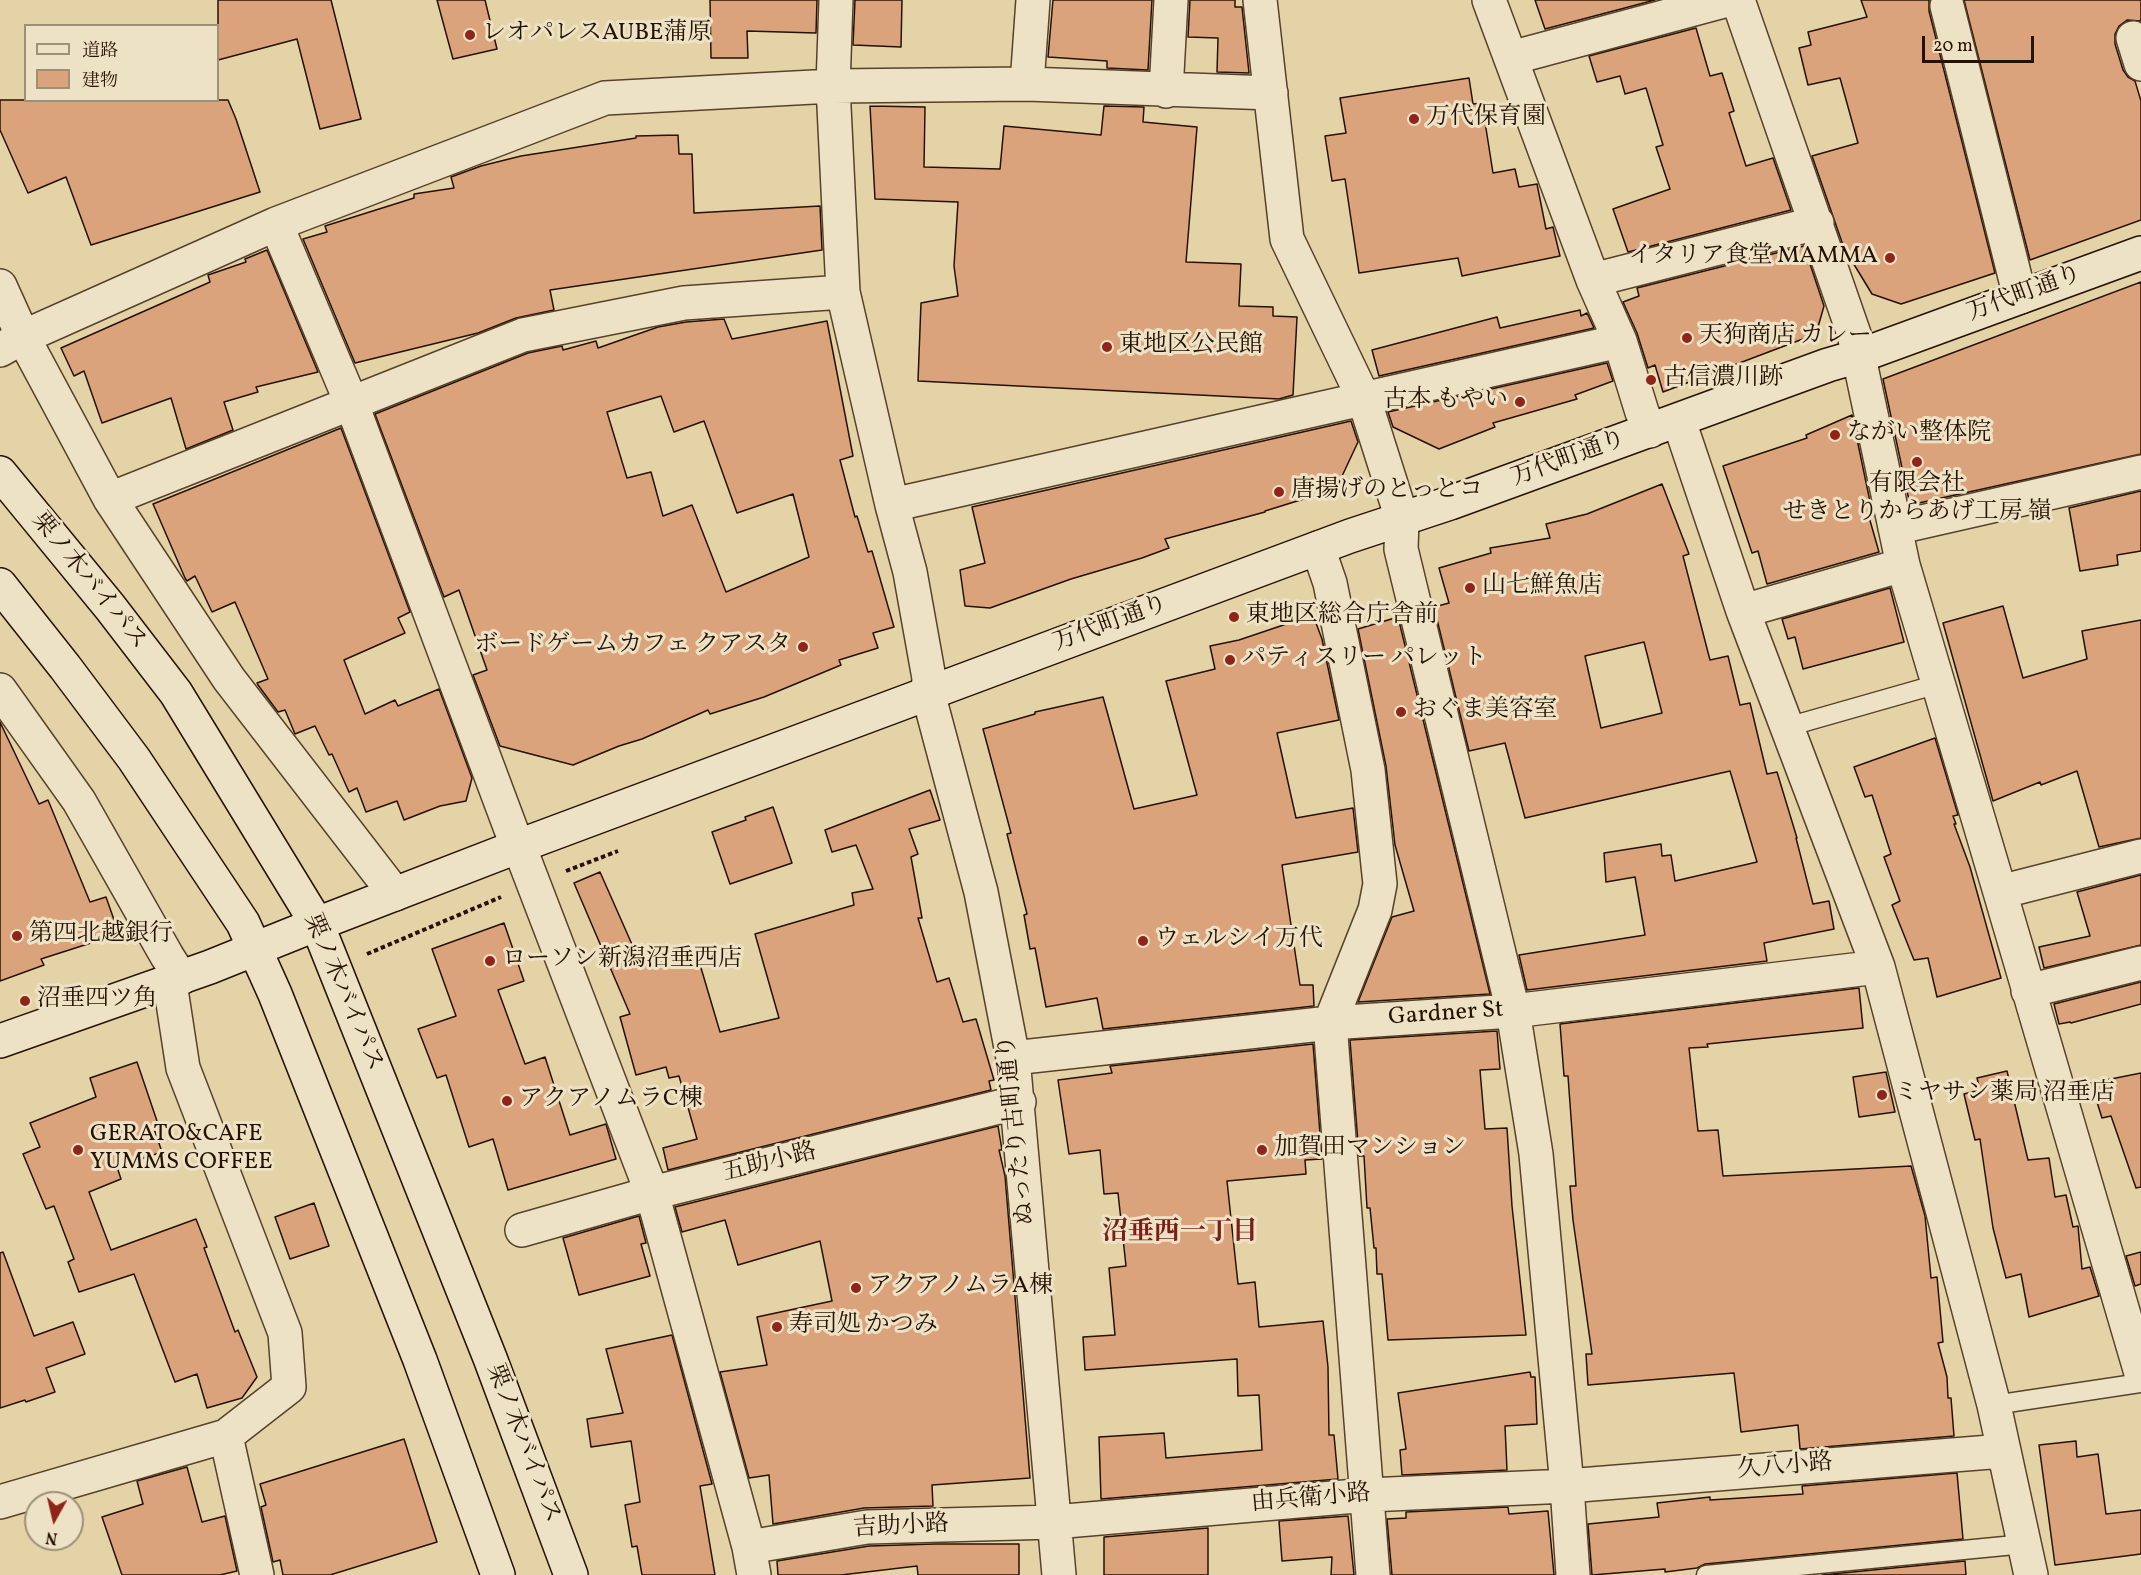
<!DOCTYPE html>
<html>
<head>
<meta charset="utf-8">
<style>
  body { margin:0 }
  #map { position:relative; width:2141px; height:1575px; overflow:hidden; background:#e5d3a8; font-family:Vollkorn,"Noto Serif JP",serif }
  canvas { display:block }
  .legend { position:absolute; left:24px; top:24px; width:195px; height:78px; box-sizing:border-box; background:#eee2c6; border:2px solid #9e8f77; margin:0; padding:8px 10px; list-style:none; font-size:18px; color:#261200 }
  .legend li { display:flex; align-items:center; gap:12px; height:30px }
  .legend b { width:30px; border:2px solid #9e8f77 }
  .north { position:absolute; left:24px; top:1491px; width:60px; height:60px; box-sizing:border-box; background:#eee2c6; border:2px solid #9e8f77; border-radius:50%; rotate:188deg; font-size:16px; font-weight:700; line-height:24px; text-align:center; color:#261200 }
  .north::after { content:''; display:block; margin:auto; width:21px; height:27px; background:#8f2418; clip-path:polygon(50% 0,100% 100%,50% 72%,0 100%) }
  .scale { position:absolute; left:1922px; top:36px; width:112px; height:27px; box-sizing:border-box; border:3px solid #261200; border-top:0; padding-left:8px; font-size:18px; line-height:21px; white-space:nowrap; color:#261200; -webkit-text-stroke:4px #eee2c6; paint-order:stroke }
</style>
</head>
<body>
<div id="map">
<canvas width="2141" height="1575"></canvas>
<ul class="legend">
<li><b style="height:8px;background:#eee2c6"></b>道路</li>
<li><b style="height:16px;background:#dba37b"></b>建物</li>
</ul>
<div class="north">N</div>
<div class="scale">20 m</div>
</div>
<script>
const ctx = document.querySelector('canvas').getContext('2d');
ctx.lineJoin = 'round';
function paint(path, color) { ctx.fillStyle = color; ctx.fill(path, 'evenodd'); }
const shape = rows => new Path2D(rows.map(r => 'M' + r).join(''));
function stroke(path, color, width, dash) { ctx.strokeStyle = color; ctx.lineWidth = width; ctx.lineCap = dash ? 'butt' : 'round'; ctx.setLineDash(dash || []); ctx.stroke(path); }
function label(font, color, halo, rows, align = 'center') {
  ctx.font = font + ' Vollkorn,"Noto Serif JP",serif'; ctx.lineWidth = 6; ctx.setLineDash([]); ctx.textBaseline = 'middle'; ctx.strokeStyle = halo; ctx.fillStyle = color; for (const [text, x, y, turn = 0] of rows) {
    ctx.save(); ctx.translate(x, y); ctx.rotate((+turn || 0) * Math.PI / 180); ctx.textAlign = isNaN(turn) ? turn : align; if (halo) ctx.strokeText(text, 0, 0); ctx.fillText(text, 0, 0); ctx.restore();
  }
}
const building = shape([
  [218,0,331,0,361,119,320,129,297,39,218,60,218,0],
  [437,0,485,0,497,49,453,59,437,0],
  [710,0,817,0,816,33,747,31,748,58,711,58,710,0],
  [855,0,902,0,901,47,853,45,855,0],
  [1053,0,1152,0,1148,70,1107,68,1107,61,1048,57,1053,0],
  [1190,0,1235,0,1235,7,1242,7,1249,73,1217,72,1218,38,1188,37,1190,0],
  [1535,0,1655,0,1545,29,1535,0],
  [1861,0,1929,0,1929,11,1995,273,1901,304,1872,294,1844,248,1812,156,1858,143,1840,78,1808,85,1799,48,1811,45,1808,32,1867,17,1861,0],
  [1964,0,2141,0,2141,21,2127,20,2119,26,2115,34,2115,44,2123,70,2128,77,2135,81,2141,101,2141,220,2030,260,1964,0],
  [1696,28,1710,76,1722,73,1734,111,1729,113,1746,166,1773,158,1791,210,1628,252,1613,209,1670,189,1656,147,1663,145,1646,88,1625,94,1620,76,1597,82,1589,56,1696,28],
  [1469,78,1473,104,1482,103,1493,173,1515,169,1519,187,1537,184,1546,229,1553,227,1560,256,1462,276,1458,258,1359,273,1345,179,1332,181,1325,136,1346,133,1340,98,1469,78],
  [0,100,228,100,236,119,260,192,91,245,66,177,28,193,0,130,0,100],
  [870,106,925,107,924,167,1000,169,1004,126,1101,135,1104,106,1144,107,1143,122,1197,127,1186,262,1241,264,1239,306,1273,307,1273,316,1297,317,1293,395,1279,399,918,381,921,303,958,296,954,266,958,202,875,199,870,106],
  [678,135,679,154,692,154,694,213,820,206,822,250,550,290,554,310,516,318,478,333,355,363,303,239,327,232,325,226,414,198,414,194,454,188,451,177,481,166,521,156,636,138,636,136,678,135],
  [1804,246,1824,306,1816,334,1663,392,1655,365,1648,368,1637,333,1623,302,1639,296,1637,288,1804,246],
  [267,250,318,372,256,387,258,392,224,402,233,430,186,449,171,398,102,423,84,371,74,376,61,348,210,282,208,275,246,262,245,259,267,250],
  [2141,282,2141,454,1910,505,1883,379,2141,282],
  [1580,310,1581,316,1587,313,1594,328,1379,376,1372,350,1497,317,1500,328,1580,310],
  [724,319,732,339,827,321,853,456,840,460,855,517,857,516,868,552,872,551,894,627,873,633,878,648,839,660,841,665,764,697,710,714,708,710,642,739,619,746,573,765,500,746,473,675,487,670,459,590,444,597,375,414,528,353,562,346,563,350,596,341,598,348,658,327,686,322,724,319],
  [661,396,674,432,704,421,737,513,793,494,809,557,726,592,692,505,663,516,651,472,627,478,607,412,661,396],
  [1607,363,1613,381,1575,395,1577,399,1493,423,1495,427,1439,449,1393,427,1388,412,1607,363],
  [1852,415,1873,516,1869,517,1879,552,1767,584,1758,551,1752,553,1723,466,1807,438,1806,435,1852,415],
  [1351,421,1358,442,1336,489,1265,511,1265,512,1165,539,1169,548,1142,558,1071,579,990,608,965,606,960,570,985,563,972,507,1351,421],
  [341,428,410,612,398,618,405,633,344,660,365,714,395,700,398,706,439,689,472,778,466,801,440,806,404,820,397,801,366,812,357,788,349,792,332,754,329,755,315,726,295,734,285,710,278,712,258,685,257,683,268,679,235,602,212,612,195,576,187,581,185,578,153,504,341,428],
  [1662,484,1689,554,1683,556,1710,660,1728,656,1740,705,1750,703,1767,774,1777,772,1797,838,1796,838,1813,904,1829,901,1834,929,1764,943,1767,961,1527,990,1519,955,1645,935,1635,877,1606,882,1604,853,1661,844,1662,856,1671,855,1675,881,1757,862,1730,771,1525,818,1505,743,1469,751,1434,607,1449,603,1439,568,1491,553,1490,548,1550,538,1546,524,1587,514,1662,484],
  [1644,642,1662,713,1601,728,1585,656,1644,642],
  [2141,491,2141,551,2117,555,2118,565,2080,571,2069,508,2141,491],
  [1890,588,1904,642,1803,669,1795,637,1788,639,1782,619,1890,588],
  [2003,606,2023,678,2087,659,2082,631,2141,620,2141,838,2099,847,2077,771,2041,785,2040,782,1993,801,1943,623,2003,606],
  [1313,615,1322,639,1339,720,1277,733,1296,818,1353,808,1358,852,1282,865,1300,985,1313,985,1314,1006,1103,1029,1097,998,1046,1007,1035,948,1030,949,1024,915,1027,914,1007,834,1011,833,983,729,1035,714,1035,712,1103,697,1134,809,1197,795,1166,681,1215,669,1210,646,1239,640,1313,615],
  [1398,617,1490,994,1358,1002,1392,917,1414,911,1395,845,1386,766,1358,629,1398,617],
  [0,722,39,804,48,800,90,902,106,897,119,934,41,959,44,965,0,981,0,722],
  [1935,738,1958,815,1953,816,1956,824,1954,824,1970,867,2001,978,1937,997,1928,958,1914,960,1892,905,1900,901,1884,857,1891,854,1872,795,1865,797,1854,767,1935,738],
  [930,790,940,820,909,829,918,854,911,857,922,918,918,918,937,982,949,978,963,1022,976,1019,994,1080,989,1081,991,1090,668,1170,663,1148,697,1139,679,1076,669,1078,666,1067,636,1075,620,1017,630,1014,574,883,600,872,642,967,696,951,720,1032,779,1018,755,934,854,905,852,893,873,889,856,845,832,852,825,830,930,790],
  [773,807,792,863,730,884,712,832,746,820,745,817,773,807],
  [2141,875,2141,945,2044,968,2039,947,2090,936,2077,892,2141,875],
  [504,923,524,981,498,990,525,1064,545,1057,570,1135,606,1124,616,1159,508,1190,493,1139,469,1147,446,1075,437,1078,418,1029,456,1016,432,949,504,923],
  [2141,982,2141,1004,2071,1023,2070,1022,2059,1024,2054,1004,2141,982],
  [1859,988,1863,1028,1707,1044,1708,1047,1689,1048,1698,1131,1718,1130,1723,1176,1911,1166,1925,1216,1931,1278,1937,1277,1943,1342,1938,1343,1947,1377,1948,1398,1951,1398,1954,1436,1800,1449,1798,1425,1741,1432,1734,1373,1588,1385,1586,1354,1592,1354,1573,1220,1570,1186,1576,1186,1568,1076,1564,1076,1560,1024,1859,988],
  [1497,1031,1500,1069,1480,1070,1485,1129,1507,1128,1512,1206,1526,1335,1388,1340,1382,1274,1377,1274,1376,1248,1374,1248,1370,1208,1367,1208,1364,1156,1359,1156,1350,1040,1497,1031],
  [1313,1044,1322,1159,1305,1160,1306,1174,1227,1181,1238,1284,1255,1282,1259,1327,1323,1321,1328,1367,1329,1435,1334,1435,1338,1479,1101,1499,1099,1437,1164,1433,1166,1458,1262,1450,1259,1395,1238,1396,1237,1359,1085,1370,1083,1337,1115,1335,1109,1268,1126,1266,1118,1193,1104,1194,1100,1150,1069,1154,1058,1080,1112,1073,1110,1066,1313,1044],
  [137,1062,158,1124,153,1126,162,1152,117,1167,121,1179,89,1192,111,1250,196,1219,207,1247,204,1248,235,1332,238,1330,257,1377,242,1398,207,1408,197,1374,175,1382,134,1274,79,1292,68,1262,74,1259,54,1206,46,1209,23,1154,40,1147,30,1123,96,1097,90,1078,137,1062],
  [2007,1071,2028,1160,2049,1158,2055,1197,2066,1195,2073,1227,2078,1226,2082,1269,2090,1267,2099,1296,2029,1317,2021,1274,2006,1278,1993,1228,1980,1139,1975,1140,1964,1094,1980,1090,1977,1078,2007,1071],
  [1886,1072,1895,1112,1859,1117,1853,1077,1886,1072],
  [2141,1073,2141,1187,2136,1188,2111,1116,2102,1118,2091,1083,2141,1073],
  [998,1126,1002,1150,999,1150,1005,1176,1030,1478,932,1485,933,1506,864,1508,773,1524,769,1475,749,1478,720,1372,767,1365,757,1317,832,1301,820,1241,738,1265,725,1220,682,1232,675,1207,998,1126],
  [314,1203,329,1246,290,1259,275,1217,314,1203],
  [639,1216,646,1243,641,1244,650,1276,579,1295,563,1238,639,1216],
  [3,1252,34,1336,73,1322,85,1354,46,1368,55,1392,26,1402,25,1400,0,1408,0,1253,3,1252],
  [2141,1252,2141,1284,2135,1286,2126,1256,2141,1252],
  [672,1335,712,1484,700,1486,715,1575,642,1575,637,1546,632,1547,625,1505,640,1502,631,1441,591,1447,587,1419,623,1413,606,1349,672,1335],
  [1530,1372,1531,1377,1535,1377,1537,1424,1505,1426,1507,1470,1402,1475,1400,1450,1406,1449,1398,1393,1530,1372],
  [404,1439,437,1542,330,1575,283,1575,280,1560,273,1562,261,1507,266,1505,260,1484,404,1439],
  [2076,1441,2077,1457,2098,1454,2106,1514,2141,1510,2141,1554,2055,1565,2039,1445,2076,1441],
  [187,1467,202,1522,225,1516,237,1571,220,1575,122,1575,102,1517,143,1504,137,1481,187,1467],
  [1957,1473,1963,1539,1705,1564,1697,1568,1665,1572,1665,1569,1592,1575,1588,1524,1659,1517,1657,1503,1710,1497,1710,1500,1803,1494,1802,1486,1957,1473],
  [1508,1507,1509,1514,1548,1511,1554,1575,1392,1575,1387,1519,1406,1518,1406,1512,1508,1507],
  [1348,1516,1354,1575,1331,1575,1332,1557,1282,1561,1279,1521,1348,1516],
  [1208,1528,1208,1575,1104,1575,1104,1537,1208,1528],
  [935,1544,1019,1544,1019,1575,918,1575,917,1566,841,1575,778,1575,777,1561,869,1546,935,1544],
  [1965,1561,1966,1575,1822,1575,1965,1561]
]);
paint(building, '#dba37b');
stroke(building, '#261200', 1.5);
const lane = shape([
  [1787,727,1938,684],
  [1994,1405,2141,1383],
  [1706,1575,2025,1544]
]);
const street = shape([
  [836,0,833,86,843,292,892,505,910,572,929,678,928,693,981,892,1013,1058,1059,1575],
  [1260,0,1287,239,1364,399,1397,503,1402,520,1401,549,1513,1011,1536,1154,1567,1486,1573,1575],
  [1489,0,1593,280,1620,341,1642,412,1650,431],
  [1738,0,1854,334,1903,565,2000,892,2141,856],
  [1947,6,2020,297],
  [2133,38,2141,64],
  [1511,58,1727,0],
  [1027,84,1033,0],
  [1166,91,1171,0],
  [276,224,351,402,512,832,519,846,652,1193,749,1547,754,1575],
  [1593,280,1817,223],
  [0,286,23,337,110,499,229,679,395,894],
  [0,350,23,337,276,224,605,98,833,86,1027,84,1271,93],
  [1679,421,1743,611,1878,967,1994,1405,2031,1575],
  [110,499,523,335,684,303,843,292],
  [892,505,1620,341],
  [1895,528,2141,472],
  [1318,548,1330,583,1368,770,1380,884,1375,910,1330,1023,1373,1575],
  [1743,611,1903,565],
  [0,690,79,801,167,956,181,978],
  [2000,892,2141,1373],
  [2028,991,2141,963],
  [1013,1058,1330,1023,1513,1011,1878,967],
  [522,1230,652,1193,1019,1102],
  [226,1436,257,1575],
  [0,1502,226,1436,289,1387,285,1333,183,1068,170,983],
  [749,1547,867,1527,1054,1522,1368,1495,1567,1486,2003,1451]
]);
const secondary = shape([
  [0,473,110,607,176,693,317,924,490,1358,571,1575],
  [0,585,65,667,134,759,243,923,275,994,420,1360,498,1575],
  [0,1041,210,967,317,924,519,846,1350,536,1450,503,1828,365,1859,356,2141,253]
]);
stroke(lane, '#56422a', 21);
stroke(street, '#56422a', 36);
stroke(secondary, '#261200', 36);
stroke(shape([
  [566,871,618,851],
  [367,954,501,897]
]), '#261200', 4, [4.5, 3]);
stroke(lane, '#eee2c6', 18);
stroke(street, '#eee2c6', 33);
stroke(secondary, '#eee2c6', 33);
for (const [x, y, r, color] of [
  [470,35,6,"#8f2418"],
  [1414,119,6,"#8f2418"],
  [1890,258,6,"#8f2418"],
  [1687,338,6,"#8f2418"],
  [1107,347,6,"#8f2418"],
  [1651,380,6,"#8f2418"],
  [1520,402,6,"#8f2418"],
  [1835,435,6,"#8f2418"],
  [1917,462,6,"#8f2418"],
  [1279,492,6,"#8f2418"],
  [1470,588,6,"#8f2418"],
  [1234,617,6,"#8f2418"],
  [803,647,6,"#8f2418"],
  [1230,660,6,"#8f2418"],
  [1401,712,6,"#8f2418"],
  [17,936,6,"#8f2418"],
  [1143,941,6,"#8f2418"],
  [490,961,6,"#8f2418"],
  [25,1001,6,"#8f2418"],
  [1882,1095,6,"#8f2418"],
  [507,1101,6,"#8f2418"],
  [78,1150,6,"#8f2418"],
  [1262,1150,6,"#8f2418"],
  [856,1288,6,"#8f2418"],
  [777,1327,6,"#8f2418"]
]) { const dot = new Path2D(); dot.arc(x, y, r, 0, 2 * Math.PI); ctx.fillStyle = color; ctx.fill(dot); stroke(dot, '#eee2c6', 2); }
label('24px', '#261200', '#eee2c6', [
  ["レオパレスAUBE蒲原",482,35],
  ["万代保育園",1426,119],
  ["イタリア食堂 MAMMA",1878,258,"right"],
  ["天狗商店 カレー",1699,338],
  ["東地区公民館",1119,347],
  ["古信濃川跡",1663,380],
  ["古本 もやい",1508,402,"right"],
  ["ながい整体院",1847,435],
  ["有限会社",1917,486,"center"],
  ["せきとりからあげ工房 嶺",1917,514,"center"],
  ["唐揚げのとっとコ",1291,492],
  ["山七鮮魚店",1482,588],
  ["東地区総合庁舎前",1246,617],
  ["ボードゲームカフェ クアスタ",791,647,"right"],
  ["パティスリー パレット",1242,660],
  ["おぐま美容室",1413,712],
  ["第四北越銀行",29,936],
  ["ウェルシイ万代",1155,941],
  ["ローソン新潟沼垂西店",502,961],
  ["沼垂四ツ角",37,1001],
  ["ミヤサン薬局 沼垂店",1894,1095],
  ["アクアノムラC棟",519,1101],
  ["GERATO&CAFE",90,1136],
  ["YUMMS COFFEE",90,1164],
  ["加賀田マンション",1274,1150],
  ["アクアノムラA棟",868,1288],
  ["寿司処 かつみ",789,1327]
], 'left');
label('24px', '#261200', '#eee2c6', [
  ["万代町通り",2025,295,-20],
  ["万代町通り",1569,460,-20],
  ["栗ノ木バイパス",88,582,51],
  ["万代町通り",1111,625,-20],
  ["栗ノ木バイパス",342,993,67],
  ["Gardner St",1446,1015,-4],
  ["ぬったり古町通り",1018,1130,-96],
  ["五助小路",770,1164,-14],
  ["栗ノ木バイパス",522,1444,69],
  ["久八小路",1785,1468,-5],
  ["由兵衛小路",1311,1500,-5],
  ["吉助小路",901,1528,-3]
]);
label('bold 26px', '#7a1f14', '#eee2c6', [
  ["沼垂西一丁目",1180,1234]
]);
</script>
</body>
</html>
